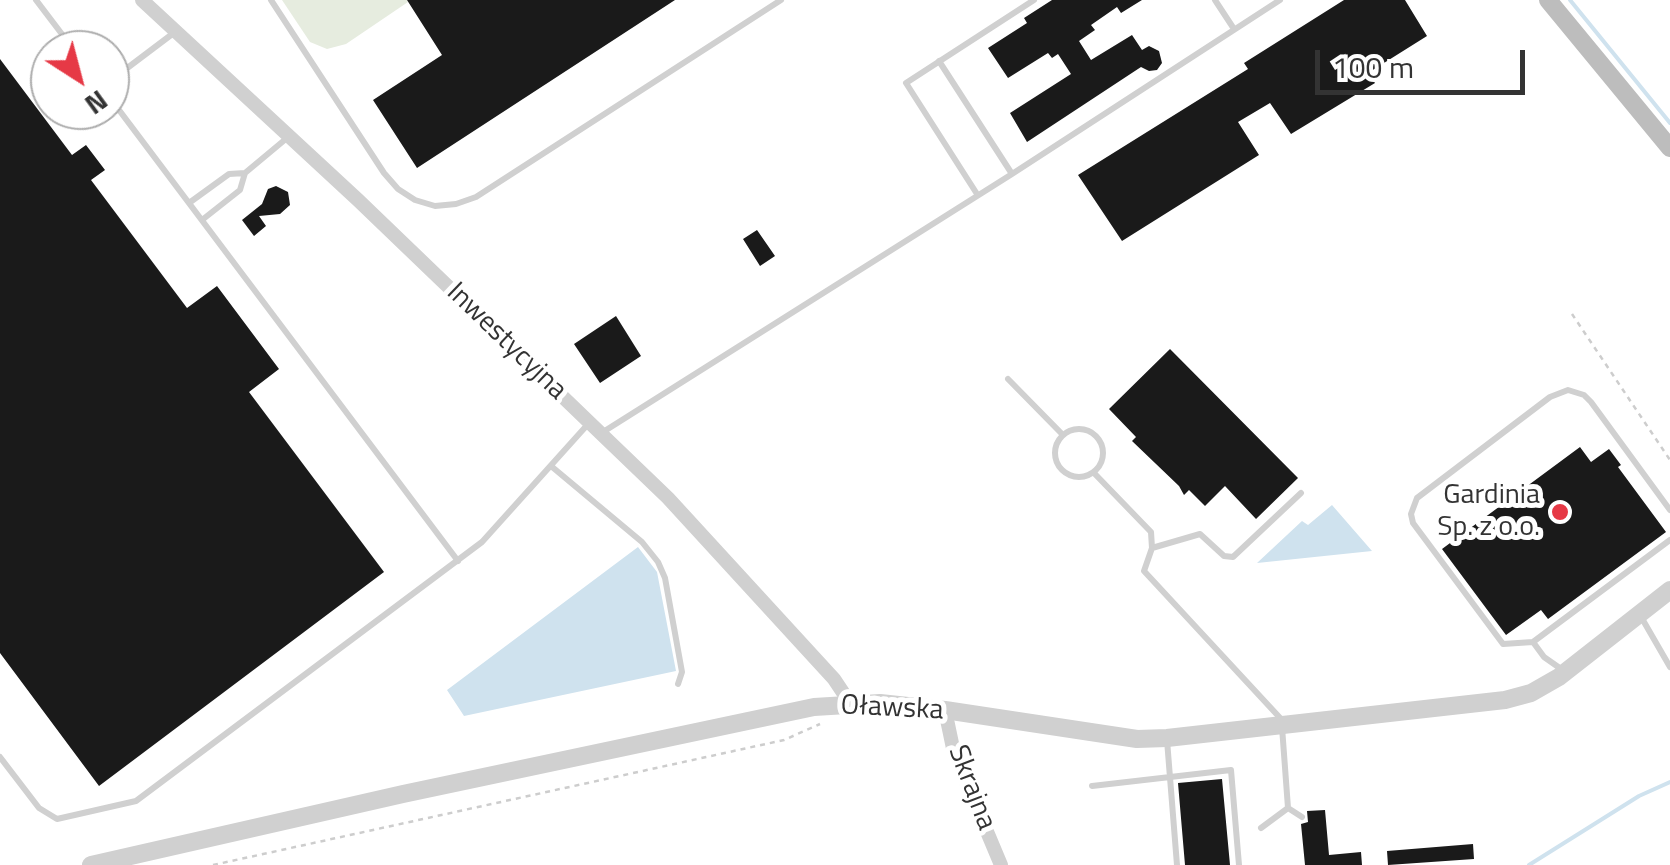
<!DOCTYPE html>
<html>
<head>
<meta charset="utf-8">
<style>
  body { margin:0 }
  #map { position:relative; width:1670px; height:865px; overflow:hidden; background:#fff; font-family:"Titillium Web",sans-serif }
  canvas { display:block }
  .north { position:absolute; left:30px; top:30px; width:100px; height:100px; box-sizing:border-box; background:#fff; border:2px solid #adadad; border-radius:50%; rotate:144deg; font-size:28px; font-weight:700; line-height:40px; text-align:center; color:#333 }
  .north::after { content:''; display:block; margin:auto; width:35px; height:45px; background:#e63946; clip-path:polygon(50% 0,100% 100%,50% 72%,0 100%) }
  .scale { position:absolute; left:1315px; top:50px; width:210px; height:45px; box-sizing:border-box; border:5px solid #333; border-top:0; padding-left:12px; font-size:30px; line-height:35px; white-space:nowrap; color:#333; -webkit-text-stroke:8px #fff; paint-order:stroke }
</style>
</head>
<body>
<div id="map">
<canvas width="1670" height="865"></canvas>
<div class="north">N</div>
<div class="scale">100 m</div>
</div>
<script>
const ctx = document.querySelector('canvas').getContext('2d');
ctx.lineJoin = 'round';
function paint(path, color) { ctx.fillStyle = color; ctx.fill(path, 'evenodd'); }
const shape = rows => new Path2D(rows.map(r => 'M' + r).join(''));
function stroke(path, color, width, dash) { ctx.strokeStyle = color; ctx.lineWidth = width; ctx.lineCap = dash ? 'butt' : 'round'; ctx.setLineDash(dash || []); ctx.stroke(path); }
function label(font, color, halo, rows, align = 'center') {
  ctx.font = font + ' "Titillium Web",sans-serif'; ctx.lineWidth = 10; ctx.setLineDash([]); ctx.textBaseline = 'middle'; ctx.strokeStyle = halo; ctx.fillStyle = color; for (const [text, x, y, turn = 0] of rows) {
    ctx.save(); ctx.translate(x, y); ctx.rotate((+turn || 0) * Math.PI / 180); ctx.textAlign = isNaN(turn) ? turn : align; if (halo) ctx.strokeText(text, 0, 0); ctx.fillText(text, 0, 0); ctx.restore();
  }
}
paint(shape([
  [282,0,407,0,408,2,346,44,327,49,310,42]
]), '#e6ecdf');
paint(shape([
  [1332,505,1372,551,1257,563,1302,521,1308,525],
  [638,547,657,572,676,671,464,716,447,690]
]), '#cfe2ee');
stroke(shape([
  [1570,0,1670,123],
  [1529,865,1639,796,1670,782]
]), '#cfe2ee', 4);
paint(shape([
  [407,0,675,0,417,168,373,100,442,55],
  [1052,0,1142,0,1121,13,1117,7,1091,25,1095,30,1079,41,1091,60,1132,35,1142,50,1149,46,1159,51,1162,63,1157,70,1149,71,1141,67,1027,142,1010,113,1071,74,1058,54,1052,58,1048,53,1008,78,988,48,1027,23,1024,18],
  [1344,0,1405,0,1427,36,1368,73,1375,83,1291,134,1270,103,1238,122,1259,155,1122,241,1078,175,1248,69,1244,63],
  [0,59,72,155,86,145,105,170,91,180,187,308,217,286,279,369,249,392,384,572,99,786,0,653],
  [276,186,288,192,290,205,280,214,259,216,266,226,254,236,242,220,262,204,268,189],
  [757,230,775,256,760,266,743,239],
  [616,316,641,356,600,383,574,344],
  [1170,349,1298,478,1256,519,1225,486,1205,506,1189,490,1184,495,1179,486,1132,441,1136,437,1109,409],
  [1580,447,1591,462,1609,449,1621,465,1618,467,1666,532,1548,619,1541,610,1506,635,1442,549],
  [1222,779,1230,865,1185,865,1178,783],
  [1325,810,1329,855,1361,852,1362,865,1305,865,1301,824,1308,822,1307,811],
  [1473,844,1474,859,1388,865,1387,851]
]), '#1a1a1a');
stroke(shape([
  [1572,314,1670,460],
  [213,865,784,740,820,724]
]), '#cdcdcd', 2.5, [5, 5]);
stroke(shape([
  [36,0,74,50],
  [271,0,384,173,398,189,415,200,435,206,456,204,476,197,781,0],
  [1215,0,1234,29],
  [939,61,1012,174],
  [110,81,175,32],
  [110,98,458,561],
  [977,194,906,83,1034,0],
  [189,203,229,174,245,173],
  [202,220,240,190,245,173,287,138],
  [1008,379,1063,435],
  '1055 453a24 24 0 1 1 48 0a24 24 0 1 1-48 0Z',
  [603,432,1012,174,1280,0],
  [551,466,642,542,658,562,665,578,682,672,678,684],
  [1094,473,1151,532,1152,548,1144,571,1282,720],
  [1152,548,1200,534,1224,556,1233,557,1301,493],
  [1640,615,1670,667],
  [1533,642,1503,644,1413,523,1411,514,1417,498,1550,397,1568,390,1584,395,1591,402,1670,510],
  [1564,671,1544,657,1533,642,1670,540],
  [1167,740,1177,865],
  [0,757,39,808,57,819,136,801,482,542,589,423],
  [1092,786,1231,770,1239,865],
  [1288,808,1302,817],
  [1261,828,1288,808,1282,727]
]), '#d0d0d0', 6);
stroke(shape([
  [142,0,358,200,668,498,834,679,850,703],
  [945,710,954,753,1001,865]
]), '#d0d0d0', 14);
stroke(shape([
  [91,865,403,794,814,707,880,703,945,710,1137,739,1167,738,1505,700,1531,693,1559,677,1670,590]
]), '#d0d0d0', 18);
stroke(shape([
  [1548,0,1670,148]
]), '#bdbdbd', 18);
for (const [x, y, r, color] of [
  [1560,512,10,"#e63946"]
]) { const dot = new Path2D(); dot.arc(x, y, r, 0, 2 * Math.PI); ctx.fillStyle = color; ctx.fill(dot); stroke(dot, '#fff', 4); }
label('28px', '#333', '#fff', [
  ["Inwestycyjna",506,342,44],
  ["Oławska",892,709,3],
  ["Skrajna",971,788,69]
]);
label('28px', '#333', '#fff', [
  ["Gardinia",1540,496],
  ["Sp. z o.o.",1540,528]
], 'right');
</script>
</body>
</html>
